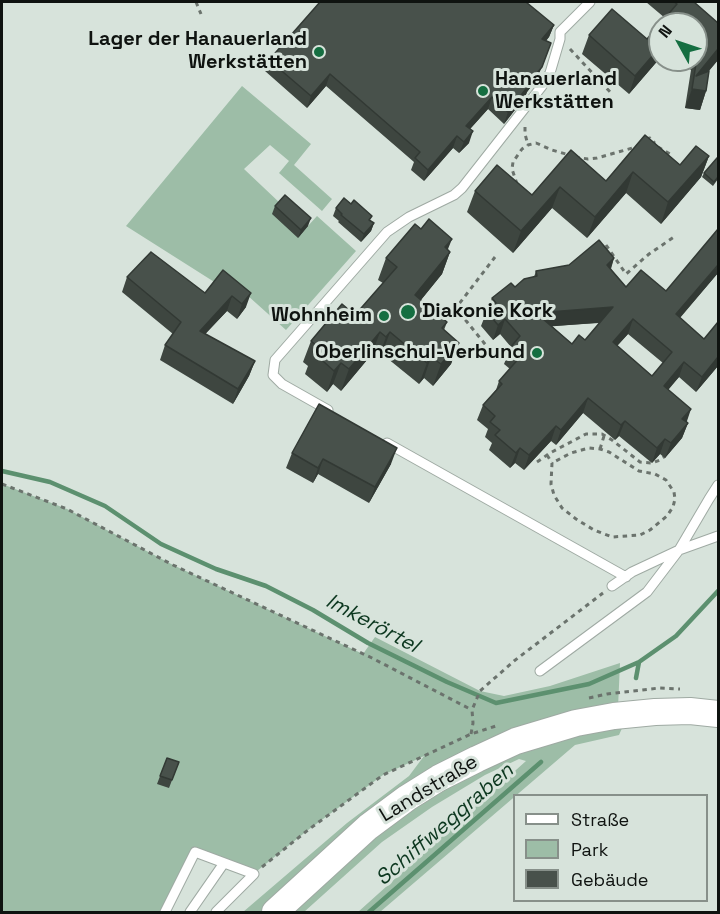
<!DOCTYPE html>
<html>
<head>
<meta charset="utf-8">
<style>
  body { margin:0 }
  #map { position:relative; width:720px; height:914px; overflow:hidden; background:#d7e3db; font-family:"Space Grotesk",sans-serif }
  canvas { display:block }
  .frame { position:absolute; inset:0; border:3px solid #0f1310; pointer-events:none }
  .legend { position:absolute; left:513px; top:794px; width:195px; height:108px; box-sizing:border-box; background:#d7e3db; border:2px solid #87908a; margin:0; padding:8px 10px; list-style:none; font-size:18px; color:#0f1310 }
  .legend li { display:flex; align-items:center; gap:12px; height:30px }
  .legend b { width:30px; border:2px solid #87908a }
  .north { position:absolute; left:648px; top:12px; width:60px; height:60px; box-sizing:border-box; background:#d7e3db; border:2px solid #87908a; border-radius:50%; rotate:310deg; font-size:16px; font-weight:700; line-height:24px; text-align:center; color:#0f1310 }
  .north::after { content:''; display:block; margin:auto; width:21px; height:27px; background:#156e41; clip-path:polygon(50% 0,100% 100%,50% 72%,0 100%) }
</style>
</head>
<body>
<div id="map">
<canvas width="720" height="914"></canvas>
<div class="frame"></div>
<ul class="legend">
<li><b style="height:8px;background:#fff"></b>Straße</li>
<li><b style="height:16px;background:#9dbda7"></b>Park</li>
<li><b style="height:16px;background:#48514b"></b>Gebäude</li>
</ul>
<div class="north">N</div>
</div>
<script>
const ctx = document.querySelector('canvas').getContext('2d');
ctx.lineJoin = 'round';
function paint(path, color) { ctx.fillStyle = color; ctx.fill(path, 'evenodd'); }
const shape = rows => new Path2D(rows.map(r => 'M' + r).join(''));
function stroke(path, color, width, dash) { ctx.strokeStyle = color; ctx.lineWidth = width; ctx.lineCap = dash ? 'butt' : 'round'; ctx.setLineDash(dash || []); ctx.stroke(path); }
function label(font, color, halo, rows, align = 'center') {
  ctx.font = font + ' "Space Grotesk",sans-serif'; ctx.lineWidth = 6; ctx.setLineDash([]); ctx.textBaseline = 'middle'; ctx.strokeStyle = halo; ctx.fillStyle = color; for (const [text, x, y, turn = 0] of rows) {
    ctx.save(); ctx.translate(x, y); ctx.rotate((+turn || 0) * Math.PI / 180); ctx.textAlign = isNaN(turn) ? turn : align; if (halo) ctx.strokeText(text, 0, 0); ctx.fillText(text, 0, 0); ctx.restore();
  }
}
paint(shape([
  [242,86,311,144,294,165,332,199,322,211,279,173,289,161,270,145,244,169,281,204,298,237,317,216,356,251,286,330,247,295,238,297,126,226],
  [2,484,67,509,173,565,363,654,375,637,480,691,504,696,550,686,620,663,618,708,561,720,349,833,260,912,243,912,347,823,409,776,424,756,383,775,308,830,257,871,195,853,165,912,2,912],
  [623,726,619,735,575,745,380,912,358,912,526,761,519,759,485,775,432,807,382,842,304,912,291,912,373,834,470,771,548,741]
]), '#9dbda7');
stroke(shape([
  [2,471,50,482,105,506,161,544,216,569,266,586,313,610,368,643,447,682,496,703,589,684,639,662,676,636,718,591],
  [636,678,639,662],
  [369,912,541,762]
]), '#5c906f', 4.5);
const service = shape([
  [328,410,282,384,273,375,275,360,387,232,409,217,454,195,462,188,542,86,550,73,560,39,560,32,590,2],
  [387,443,626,577],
  [612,586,632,572,679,550,718,536],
  [540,671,647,592,679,550,709,499,718,485],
  [165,912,195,852,254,874,216,912],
  [190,912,224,863]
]);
const secondary = shape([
  [275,912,368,827,407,798,439,778,477,759,516,741,576,723,614,716,655,712,690,711,718,714]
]);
stroke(service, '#9faaa3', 11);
stroke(secondary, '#9faaa3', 28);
stroke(shape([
  [196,2,201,14],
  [570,49,612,94],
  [525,127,525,134,528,145],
  [646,139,650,138,654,142,654,145],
  [658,147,670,154,670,158],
  [575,157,588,159,597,158,636,147],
  [517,184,512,169,513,162,522,149,528,145,536,143,552,150,569,155],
  [606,245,626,274,649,254,674,237],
  [459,312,459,304,495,257],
  [433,313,459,312,497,359],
  [600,449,604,436],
  [547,455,552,463,551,484,554,495,562,508,576,519,594,530,612,537,640,535,650,530,667,516,673,507,675,499,674,492,666,480,655,474,639,471,609,452,600,449,589,448,571,453,552,463],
  [537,462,550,453,586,434,602,434,612,440,640,462,652,463,660,460,665,456],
  [2,484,67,509,173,565,372,658,472,710],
  [589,698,607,694,659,688,680,689],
  [471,734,473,723,472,710,480,691,514,661,603,593],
  [262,867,308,830,383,775,471,734,496,726]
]), '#6b736d', 3, [4.5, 4.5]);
stroke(service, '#fff', 9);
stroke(secondary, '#fff', 26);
paint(shape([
  [646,2,694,2,718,23,718,60,709,71,706,91,700,110,685,108,691,70,680,60,696,60,696,24,660,24,660,58,629,94,582,54,589,35,647,39,665,18],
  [554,25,549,37,546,41,537,79,527,92,525,97,504,124,488,109,470,129,469,143,459,153,453,148,424,181,411,170,414,162,326,86,307,108,265,71,269,60],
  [645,135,680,165,709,156,701,177,661,224,626,193,587,238,552,208,513,253,467,212,475,191,532,195,571,150,606,181],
  [704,173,718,179,713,186,702,177],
  [275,206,308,226,298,238,272,214],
  [336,208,370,221,374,223,371,231,361,242,338,222,339,221,333,216],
  [448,250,450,252,442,274,421,300,447,322,444,330,459,343,451,364,433,386,424,378,419,384,382,354,378,359,372,354,341,391,333,384,327,392,305,374,308,366,303,362,311,341,355,315,383,283,378,280,386,258],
  [614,258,611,269,626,287,666,291,718,273,680,318,704,339,718,322,718,366,696,392,679,377,668,389,688,423,682,438,665,458,660,454,652,463,619,436,615,440,583,413,556,445,551,441,524,470,515,463,510,468,489,450,492,443,485,437,488,429,477,420,483,405,496,390,499,381,510,369,504,364,511,347,500,334,493,340,481,326,492,298,534,277,536,271],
  [599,323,585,340,572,344,552,326],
  [628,334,663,363,652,376,617,346],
  [223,270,246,307,237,319,227,311,205,334,255,361,249,376,233,404,160,360,165,345,173,334,122,292,127,277,205,293],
  [292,453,391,464,369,503,318,474,313,483,286,468],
  [167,758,179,762,169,788,157,784]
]), '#3e4640');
paint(shape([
  [554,25,549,37,537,51,542,39],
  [551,43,537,79,527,92,525,97,504,124,508,112,527,85],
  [660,47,660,58,629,94,635,76],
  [718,49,718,60,693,89,706,91,700,110,685,108,692,89,696,76],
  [330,74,326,86,307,108,311,96],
  [492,97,488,109,462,138,466,126],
  [473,131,469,143,459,153,464,142],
  [457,136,453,148,424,181,428,170],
  [709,156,701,177,661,224,668,202],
  [633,172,626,193,587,238,595,217],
  [560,187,552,208,513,253,521,231],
  [311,218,308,226,298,238,301,230],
  [374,223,371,231,361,242,364,234],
  [452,239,444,259,450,252,442,274,407,317,415,295,445,247],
  [614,258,609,273,607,265],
  [718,265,718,273,670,329,676,314],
  [251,293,246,307,237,319,242,304],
  [232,296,227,311,195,345,200,331],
  [613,307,607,322,531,328,536,313],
  [505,319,500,334,493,340,498,325],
  [633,319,628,334,607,357,613,342],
  [380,332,372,354,341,391,349,369],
  [390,332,382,354,378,359,386,337],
  [459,343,451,364,433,386,441,364],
  [431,357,424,378,419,384,427,363],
  [718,357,718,366,696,392,702,377],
  [255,361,249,376,233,404,238,389],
  [684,362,679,377,659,401,664,386],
  [341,363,333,384,327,392,334,371],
  [588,398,583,413,556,445,561,430],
  [691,409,686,424,682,419],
  [625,421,619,436,615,440,621,425],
  [688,423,682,438,665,458,671,443],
  [556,426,551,441,524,470,529,455],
  [665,439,660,454,652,463,657,448],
  [397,448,391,464,369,503,375,487],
  [520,448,515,463,510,468,516,453],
  [323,459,318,474,313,483,318,468]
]), '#323934');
const building = shape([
  [320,2,526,2,554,25,542,39,551,43,542,67,527,85,529,85,508,112,492,97,466,126,473,131,464,142,457,136,428,170,415,158,420,152,330,74,311,96,269,60,320,2],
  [674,2,694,2,718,23,718,49,696,76,709,71,706,91,692,89,698,51,696,49,696,24,660,24,660,47,635,76,589,35,612,9,647,39,677,4,674,2],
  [645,135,680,165,696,146,709,156,668,202,633,172,595,217,560,187,521,231,475,191,497,165,532,195,571,150,606,181,645,135],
  [717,158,718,159,718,177,714,182,704,173,717,158],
  [285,195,311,218,301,230,275,206,285,195],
  [344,198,351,204,354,200,372,216,369,220,374,223,364,234,341,215,342,214,336,208,344,198],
  [429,219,452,239,445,247,450,252,415,295,447,322,442,328,459,343,441,364,431,357,427,363,390,332,386,337,380,332,349,369,341,363,334,371,313,352,318,347,311,341,342,304,355,315,397,267,386,258,415,224,421,229,429,219],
  [718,229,718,265,676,314,704,339,718,322,718,357,702,377,684,362,664,386,691,409,682,419,688,423,671,443,665,439,657,448,625,421,621,425,588,398,561,430,556,426,529,455,520,448,516,453,495,435,500,430,490,422,495,416,483,405,502,384,499,381,520,357,509,349,520,336,505,319,498,325,486,311,496,303,492,298,511,283,515,287,524,279,537,276,536,271,569,265,599,240,614,258,607,265,626,287,641,270,666,291,718,229],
  [613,307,585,340,579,335,572,344,536,313,613,307],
  [633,319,672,352,652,376,613,342,633,319],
  [151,252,205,293,223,270,251,293,242,304,232,296,200,331,255,361,238,389,165,345,181,322,127,277,151,252],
  [319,404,397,448,375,487,323,459,318,468,292,453,319,404],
  [167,758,179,762,172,780,160,776,167,758]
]);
paint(building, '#48514b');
stroke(building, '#323934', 1.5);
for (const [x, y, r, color] of [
  [319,52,6,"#156e41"],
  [483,91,6,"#156e41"],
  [408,312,8,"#156e41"],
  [384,316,6,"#156e41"],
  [537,353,6,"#156e41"]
]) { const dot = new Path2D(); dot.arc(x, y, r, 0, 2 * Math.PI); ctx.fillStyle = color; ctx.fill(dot); stroke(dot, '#d7e3db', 2); }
label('bold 20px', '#0f1310', '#d7e3db', [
  ["Lager der Hanauerland",307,40],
  ["Werkstätten",307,63],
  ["Hanauerland",495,80,"left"],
  ["Werkstätten",495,103,"left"],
  ["Diakonie Kork",422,312,"left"],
  ["Wohnheim",372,316],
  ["Oberlinschul-Verbund",525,353]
], 'right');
label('20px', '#0f1310', '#d7e3db', [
  ["Landstraße",429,789,-31]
]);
label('italic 21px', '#0c371f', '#d7e3db', [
  ["Imkerörtel",372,624,28],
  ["Schiffweggraben",445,825,-41]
]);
</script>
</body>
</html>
